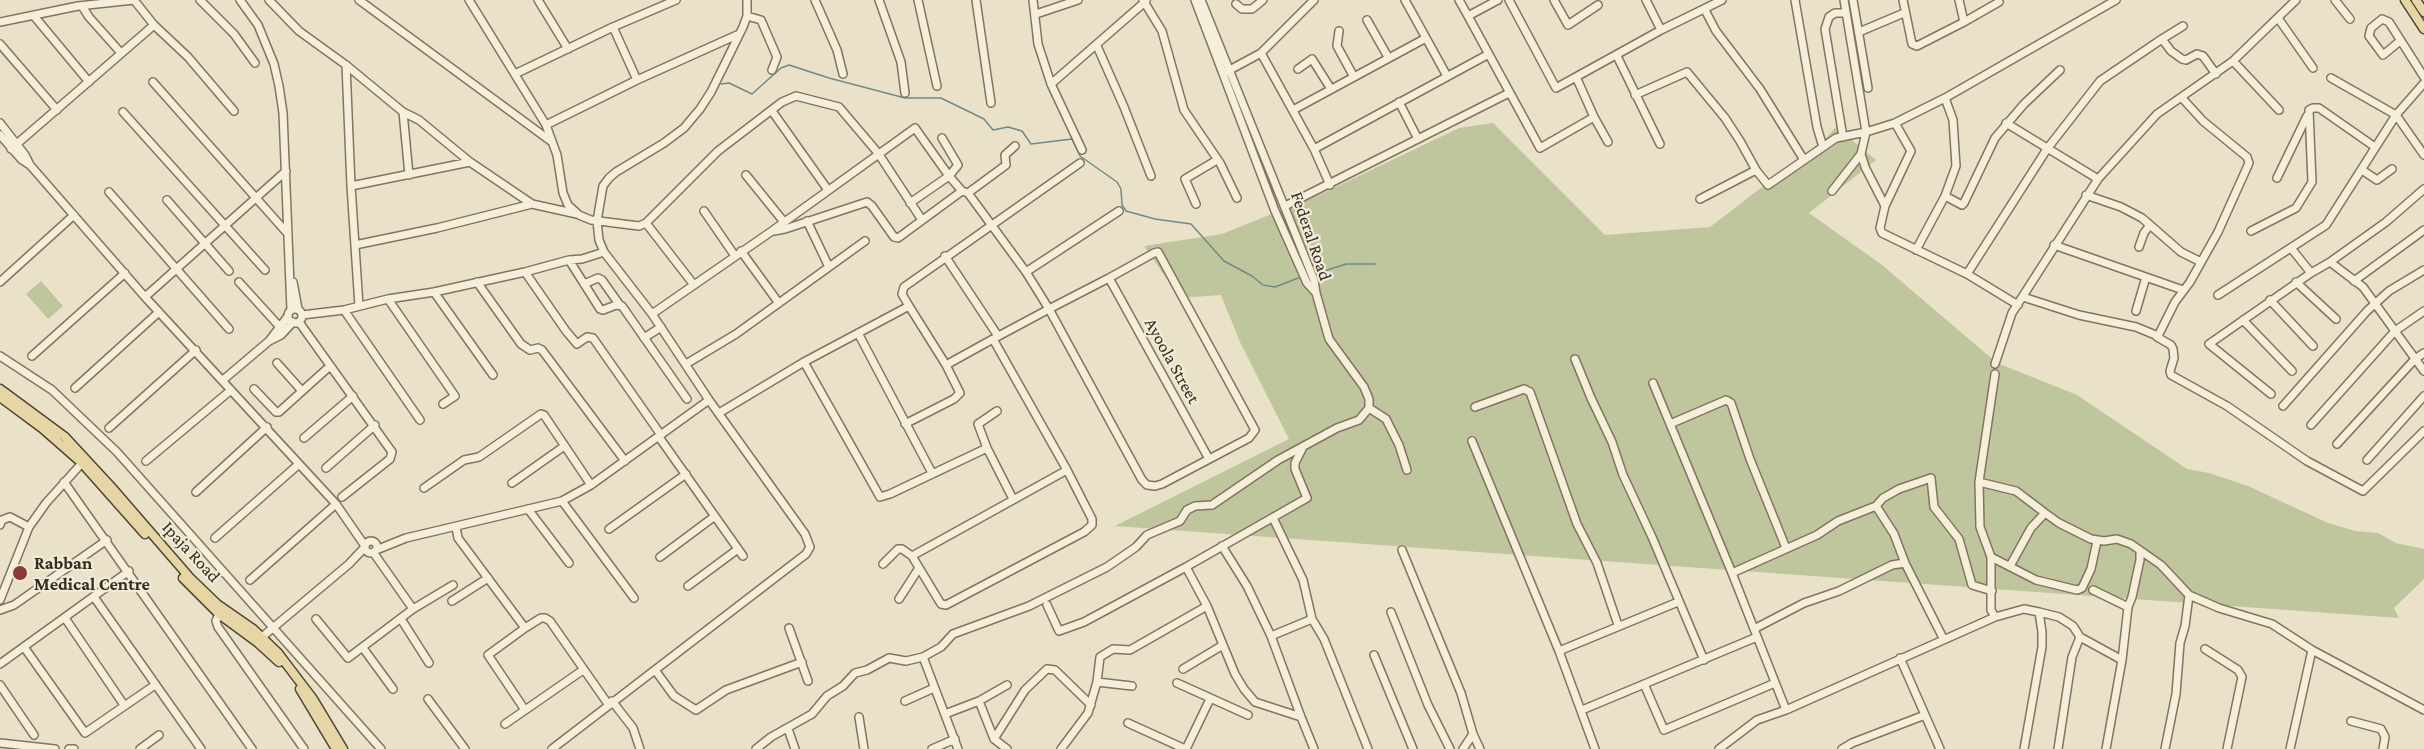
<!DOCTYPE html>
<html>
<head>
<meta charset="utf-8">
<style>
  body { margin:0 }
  canvas { display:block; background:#e9e1c8 }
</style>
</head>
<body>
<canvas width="2424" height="749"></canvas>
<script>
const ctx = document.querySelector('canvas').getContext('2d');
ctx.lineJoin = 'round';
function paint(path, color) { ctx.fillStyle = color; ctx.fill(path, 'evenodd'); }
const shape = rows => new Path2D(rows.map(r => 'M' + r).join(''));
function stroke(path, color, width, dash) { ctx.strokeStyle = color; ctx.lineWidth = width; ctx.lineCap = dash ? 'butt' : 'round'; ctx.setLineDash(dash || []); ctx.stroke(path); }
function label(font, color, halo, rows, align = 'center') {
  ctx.font = font + ' "Crimson Pro",serif'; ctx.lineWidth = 4.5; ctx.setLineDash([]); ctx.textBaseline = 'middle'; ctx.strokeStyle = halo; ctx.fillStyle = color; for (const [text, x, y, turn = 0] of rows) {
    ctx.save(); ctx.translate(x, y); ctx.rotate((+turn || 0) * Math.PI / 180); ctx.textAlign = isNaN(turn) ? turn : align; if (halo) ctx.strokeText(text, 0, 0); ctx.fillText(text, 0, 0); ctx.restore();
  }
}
paint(shape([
  [1493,123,1605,235,1710,227,1826,138,1836,127,1876,160,1809,213,1882,265,1997,363,2077,395,2187,469,2209,473,2248,486,2328,523,2355,531,2378,533,2396,543,2424,549,2424,579,2394,608,2399,618,1115,526,1289,439,1240,342,1221,295,1180,298,1144,246,1222,234,1319,195,1459,128],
  [41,281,63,306,48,319,26,294]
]), '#bfc69d');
stroke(shape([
  [721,84,729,83,752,94,781,68,789,65,829,78,905,98,941,98,984,119,993,130,1008,127,1022,131,1031,144,1072,139,1080,156,1117,182,1121,189,1122,205,1126,211,1155,219,1191,224,1224,261,1252,276,1263,285,1275,287,1301,277],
  [1315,274,1346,264,1375,264]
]), '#708b86', 1.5);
const minor = shape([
  [200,0,234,34,255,63],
  [240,0,258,25,274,64,279,86,283,113,291,310],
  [269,0,299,31,346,65,403,112,419,120,470,162,532,204,577,214],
  [359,0,552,142],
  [469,0,546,125,557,155,563,193,568,205,579,215,591,220,639,226,646,223,718,151,782,102,796,96,839,107,878,153,922,220],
  [538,0,568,49],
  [815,0,837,50,843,74],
  [879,0,901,62,905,93],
  [918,0,937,86],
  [976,0,991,103],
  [1033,0,1038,44,1051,84,1146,1],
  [1143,0,1162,31,1184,110,1220,163,1237,198],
  [1195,0,1275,211,1307,283,1316,293,1314,280,1201,0],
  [1314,0,1261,53,1314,149,1330,185],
  [1405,0,1447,76],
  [1459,0,1468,16,1498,0],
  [1509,0,1556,88,1661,30,1722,0],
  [1554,0,1568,25,1598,5],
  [1646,0,1661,30],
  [1795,0,1817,127,1823,147],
  [1844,0,1866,132,1895,123,1945,98,2116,0],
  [1853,0,1868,88],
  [1903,0,1912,44,1917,46,1964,22,1959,0],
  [2335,0,2350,19],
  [1236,4,1242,9,1252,9,1263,0],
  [82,6,89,17,121,53],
  [1705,10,1716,31,1760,89,1804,160],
  [1036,14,1078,0],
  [34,16,89,82],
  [747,16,761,20,777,57,772,70],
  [1468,16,1540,148,1594,117,1577,79],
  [2278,18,2313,68],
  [1367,20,1388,57],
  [0,22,78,6,134,0,154,25,188,57,234,111],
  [1964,22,1999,2],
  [613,27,637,80],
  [1339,31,1337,46,1354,77],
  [1859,32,1904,13],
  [2162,39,2183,26],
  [2400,41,2383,55,2369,36,2371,28,2382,19,2389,22,2424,77],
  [0,44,57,110],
  [1097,46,1124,107,1151,176],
  [1617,56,1660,144],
  [2233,61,2279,110],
  [346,65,351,186,359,306],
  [1298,69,1312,59,1331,89],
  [1226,72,1261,53],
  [515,74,613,27,676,0],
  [2331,78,2396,115,2424,83],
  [153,82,288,234],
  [1051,84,1082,150],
  [1635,95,1687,72,1725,118,1740,141,1756,170,1700,199],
  [1399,102,1418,139],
  [1293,110,1426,38],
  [772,111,828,190],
  [123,112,265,270],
  [403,112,409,175],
  [2396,115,2424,155],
  [1594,117,1608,142],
  [0,123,25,155,30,165,145,297,336,504,365,546],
  [2006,123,2098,179],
  [546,125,637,80,737,35],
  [0,135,21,159,30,165],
  [1843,137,1825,29,1829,17,1835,13,1846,13],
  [11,149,154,25],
  [1314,149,1487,55],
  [1756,170,1768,185,1836,138,1866,132,1861,154,1865,167,1885,206,1880,228,1882,233,1967,274,2047,149,2100,81,2162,39,2171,51,2182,59,2186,60,2197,54,2203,56,2216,74],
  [2362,170,2377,180,2392,169],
  [746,175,784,222],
  [2277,178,2307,116],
  [351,186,470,162],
  [2424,189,2386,222,2330,262,2363,287,2424,371],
  [1832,191,1861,154],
  [109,192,229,329],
  [968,193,1006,165,1005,155,1015,146],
  [2086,195,2121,207,2142,218,2150,225,2144,233,2139,247],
  [1945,196,1962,205,1964,203,1995,138,2024,104,2060,70],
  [167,200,229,271],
  [910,203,949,176,958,165,942,138],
  [1196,204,1185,179,1217,160],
  [1285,206,1509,93],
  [1885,206,1911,151,1895,123],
  [704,211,735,256],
  [807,221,828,265],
  [646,223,694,285],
  [2150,225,2181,252,2201,262],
  [774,231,785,229,867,202,872,206,894,237,898,238,962,191],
  [2251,231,2296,208,2312,182,2309,110,2313,108,2319,108,2375,147],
  [355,245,437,228,532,204],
  [2054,245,2183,290],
  [2291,248,2311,273,2330,262],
  [1916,250,1945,196,1956,166,1953,120,1945,98],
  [741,251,778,302],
  [945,256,998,336],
  [569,260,600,309,603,310,616,305,622,306,687,399],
  [525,272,566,331,577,344,587,337,593,338,661,435],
  [1026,272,1119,211],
  [1967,274,2018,305],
  [1109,278,1209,459],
  [2354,281,2424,230],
  [0,282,74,215],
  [239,282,279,326],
  [293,282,298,309],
  [477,282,521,344,530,350,538,348,542,350,625,461],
  [2296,282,2336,319],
  [584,284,598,278,602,280,619,304],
  [434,292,493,375],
  [1316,293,1329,339,1364,387,1369,399,1369,408],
  [2218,295,2326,225,2396,115],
  [145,297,286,171],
  [2023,297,2079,315,2136,327,2158,336,2175,302,2190,282,2218,232,2249,163,2247,157,2203,121,2182,98],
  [388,299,455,396,443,404],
  [2270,300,2313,346],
  '288 316a7 7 0 1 1 14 0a7 7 0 1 1-14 0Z',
  [344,310,420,420],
  [2136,311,2146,277],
  [652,314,772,231,915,128,949,176,962,191,968,193,1026,272,1049,309,1142,480,1147,485,1155,486,1162,484,1249,438,1255,430,1158,252,1154,253,1109,278,1049,309,993,339,946,365],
  [302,315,344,310,388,299,434,292,525,272,569,260,582,259,604,252],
  [2243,320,2292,371],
  [299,322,392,452,390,459,342,497],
  [858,333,932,473],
  [2157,337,2171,345,2173,349,2174,358,2170,371,2171,375,2227,406,2307,461,2363,491,2424,431],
  [644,338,661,327],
  [993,339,1067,470,1092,519,1092,525,1084,532,946,605,941,604,912,556,1067,470],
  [269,341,288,316],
  [0,356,52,390,117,452,381,749],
  [32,356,125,273],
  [1575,359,1591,398,1612,442,1623,475,1652,537,1704,660],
  [804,362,880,497,890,494,987,448,1013,499],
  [277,363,302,391],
  [686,364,736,334,865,241],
  [1995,364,2012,313,2098,179,2157,114,2233,61,2296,0],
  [1995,374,1979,482,1980,527,1991,557,1991,610,1995,617,2024,609,2039,612,2042,632,2042,647,2024,749],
  [223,380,269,341,281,335,293,322],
  [1653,383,1732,573,1786,710],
  [75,388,159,312],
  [254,389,276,412,279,412,330,366],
  [2271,394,2209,344,2311,273],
  [2283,406,2367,311,2389,291,2424,270],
  [1475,407,1524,389,1530,392,1577,524,1597,563,1618,625],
  [719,413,804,362,909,306,902,294,904,287,1080,163],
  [905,424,954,399,960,393,946,365,909,306],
  [1670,424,1726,400,1731,403,1750,459,1786,548],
  [2311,425,2395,331,2424,311],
  [109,428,196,350],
  [659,437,743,556],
  [304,438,353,396],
  [1472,441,1559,651,1595,749],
  [2337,444,2415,359,2424,353],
  [987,448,978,424,997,411],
  [2367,460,2424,396],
  [146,461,231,390],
  [326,468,375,425],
  [64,482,252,749],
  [1979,482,2016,491,2045,513],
  [512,483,563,447],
  [424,488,464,460,479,457,541,414,544,415,591,485],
  [196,492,267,427],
  [562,501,634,598],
  [1876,506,1894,534,1905,563,1943,638],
  [528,509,569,563],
  [1273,518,1303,580,1312,619,1324,639,1368,749],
  [0,525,2,520,10,517,29,527],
  [456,527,458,538,525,628,541,618,545,618,550,621,608,704],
  [609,529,686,474],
  [215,538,299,464],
  '365 547a6 6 0 1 1 12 0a6 6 0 1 1-12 0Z',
  [1222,546,1247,586,1271,636,1301,717],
  [376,550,406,538,562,501,591,485,709,400],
  [1402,550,1461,693,1473,734,1480,749],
  [660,557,715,516],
  [1991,557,2036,580,2077,590,2082,588,2091,569,2097,541],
  [883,564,898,549,902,549,912,556],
  [2010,566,2031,528,2045,513,2059,523,2091,539,2104,541,2117,539,2131,544,2161,565,2189,595,2185,626,2180,643,2176,694,2165,749],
  [1186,567,1207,606],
  [1732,573,1817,535,1838,521,1876,506,1883,498,1899,489,1931,478,1934,507,1959,539,1972,585,1992,591],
  [250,580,336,504],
  [688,586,738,549],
  [2093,590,2128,607],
  [2189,595,2219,608,2272,624,2312,650,2424,710],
  [94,597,201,749],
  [899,599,919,568],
  [0,600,29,527,46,503,82,463],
  [452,601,488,578],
  [1047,605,1059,631,1084,622,1186,567,1307,498,1295,469,1295,463,1302,449],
  [413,609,453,585],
  [0,610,14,605,107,540],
  [1391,612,1428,705,1450,749],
  [2039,612,2059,617,2073,626,2080,637,2122,660,2106,749],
  [219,614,216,621,218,627,304,749],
  [65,618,124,705],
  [316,619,348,658,413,609,373,552],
  [401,619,429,663],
  [525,628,488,655,525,710],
  [789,628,808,681],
  [1754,629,1804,603,1839,591,1892,565,1905,563],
  [1271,636,1312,619],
  [262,637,349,564,365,547],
  [24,647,85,733,155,685],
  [363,648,393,689],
  [2205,649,2238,670,2242,677,2227,749],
  [1559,651,1678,602],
  [1374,655,1413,749],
  [923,657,958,749],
  [1900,658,1940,749],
  [2122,660,2128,607,2132,597,2140,560,2140,551],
  [0,664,129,571],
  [1183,669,1223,645],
  [655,670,674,696,696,710,726,690,802,662],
  [1097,682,1132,686],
  [1177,683,1248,715],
  [1644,684,1664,730,1775,683],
  [0,685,34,735],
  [428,699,465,749],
  [612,701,633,728,640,749],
  [905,701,934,688],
  [979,701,994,739,1007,749],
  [1582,710,1757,637],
  [945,714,979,701,1007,685],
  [859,717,864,749],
  [2351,721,2381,729,2385,737,2383,749],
  [1128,723,1185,749],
  [505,724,583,670],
  [788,729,795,749],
  [994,739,1025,690,1047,669,1055,670,1091,705],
  [0,743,55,749],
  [69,749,74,749],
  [140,749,159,735],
  [552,749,806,554,810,547,805,534,709,400,652,314,604,252,599,240,597,221,603,186,609,178,616,172,664,143,684,128,700,109,711,92,743,27,747,16,747,0],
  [756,749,771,737,812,714,827,696,843,686,855,673,867,670,889,658,906,661,923,657,941,647,953,634,1029,606,1107,567,1136,547,1147,535,1180,521,1187,510,1195,506,1212,505,1278,460,1337,428,1359,420,1369,408,1386,419,1399,445,1407,470],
  [932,749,955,739],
  [1061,749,1088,713,1097,682,1100,657,1113,649,1130,650,1207,606,1235,674,1244,689,1255,702,1301,717,1314,749],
  [1186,749,1210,699],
  [1463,749,1473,734],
  [1719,749,1757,720,1786,710,1995,617],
  [1842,749,1852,743,1925,715],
  [2058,749,2072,657,2080,637],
  [2290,749,2312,650]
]);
const major = shape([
  [2405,0,2424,29],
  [2416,0,2424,12],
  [0,389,65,437,114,490,191,579,217,604,253,629,278,653,313,699,343,749],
  [0,397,42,428,82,463,145,534],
  [183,578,219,614,257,642,279,662],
  [300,689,336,749]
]);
stroke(minor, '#83745f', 10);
stroke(major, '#514333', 11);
stroke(minor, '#f5eeda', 7);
stroke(major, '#e7d6a5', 8);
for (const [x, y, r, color] of [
  [20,573,8,"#8b3a37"]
]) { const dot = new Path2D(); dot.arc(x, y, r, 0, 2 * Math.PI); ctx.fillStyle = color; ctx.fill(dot); stroke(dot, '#f1ebd7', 2); }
label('18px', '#352c21', '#f1ebd7', [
  ["Federal Road",1311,236,71],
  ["Ayoola Street",1172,361,61],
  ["Ipaja Road",191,552,47]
]);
label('bold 18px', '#352c21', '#f1ebd7', [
  ["Rabban",34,563],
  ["Medical Centre",34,584]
], 'left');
</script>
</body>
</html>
